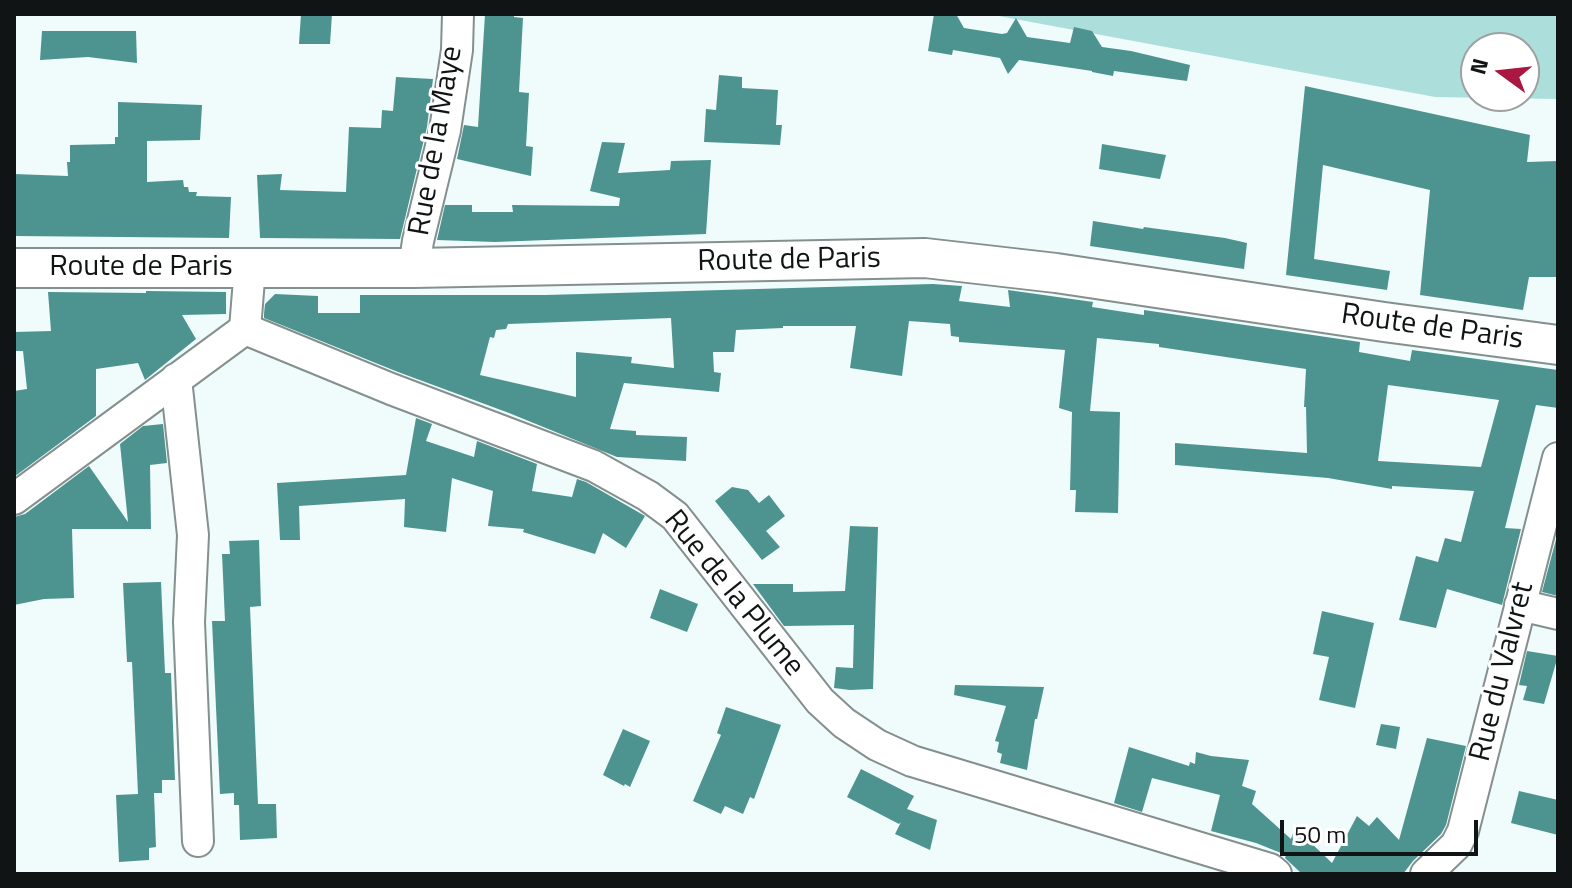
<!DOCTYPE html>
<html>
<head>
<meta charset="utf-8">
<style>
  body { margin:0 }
  #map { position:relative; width:1572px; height:888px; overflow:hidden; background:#f0fcfb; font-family:"Titillium Web",sans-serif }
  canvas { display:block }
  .frame { position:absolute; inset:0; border:16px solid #101414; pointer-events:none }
  .north { position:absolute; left:1460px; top:32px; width:80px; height:80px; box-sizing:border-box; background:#fff; border:2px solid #9fa1a1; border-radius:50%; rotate:285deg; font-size:22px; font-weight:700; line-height:32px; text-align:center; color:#101414 }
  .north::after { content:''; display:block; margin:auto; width:28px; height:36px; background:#ab1743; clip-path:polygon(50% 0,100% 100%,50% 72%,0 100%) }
  .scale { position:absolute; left:1280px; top:820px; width:198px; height:36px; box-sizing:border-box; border:4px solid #101414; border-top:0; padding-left:10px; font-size:24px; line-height:28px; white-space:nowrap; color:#101414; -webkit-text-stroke:6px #fff; paint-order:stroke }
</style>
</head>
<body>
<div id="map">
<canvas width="1572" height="888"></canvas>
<div class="frame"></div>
<div class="north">N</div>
<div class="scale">50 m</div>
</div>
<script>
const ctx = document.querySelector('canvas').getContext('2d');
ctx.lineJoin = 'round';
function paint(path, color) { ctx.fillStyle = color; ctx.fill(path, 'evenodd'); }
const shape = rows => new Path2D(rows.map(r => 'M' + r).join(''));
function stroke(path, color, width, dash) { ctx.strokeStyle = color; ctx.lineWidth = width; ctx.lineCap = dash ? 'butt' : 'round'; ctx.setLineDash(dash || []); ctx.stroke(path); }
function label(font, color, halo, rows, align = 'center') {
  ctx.font = font + ' "Titillium Web",sans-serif'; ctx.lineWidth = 6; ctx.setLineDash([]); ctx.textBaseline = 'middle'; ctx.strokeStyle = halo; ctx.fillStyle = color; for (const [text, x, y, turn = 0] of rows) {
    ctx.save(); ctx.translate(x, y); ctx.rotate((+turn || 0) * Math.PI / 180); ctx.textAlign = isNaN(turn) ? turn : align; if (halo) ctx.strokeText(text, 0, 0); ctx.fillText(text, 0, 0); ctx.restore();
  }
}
paint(shape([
  [988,14,1558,14,1558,99,1435,97],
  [1476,48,1524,48,1524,96,1476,96]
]), '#acdedb');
paint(shape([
  [301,14,332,14,330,44,299,44],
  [485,14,514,14,514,17,523,18,519,92,529,93,526,146,533,147,531,176,457,159,464,125,478,127],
  [934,14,956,14,964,28,1002,34,1007,33,1016,18,1027,37,1070,43,1074,27,1092,31,1102,47,1131,51,1190,65,1187,81,1114,71,1113,76,1092,72,1092,71,1019,60,1008,74,1000,58,953,50,952,55,928,51],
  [42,31,136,31,137,63,88,57,40,60],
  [719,75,742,77,742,88,778,90,776,125,782,125,780,145,704,142,706,109,716,110],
  [396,77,433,79,427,127,400,239,260,238,257,175,282,174,280,190,346,192,349,127,381,128,382,110,393,111],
  [1305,86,1530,135,1527,162,1558,161,1558,277,1529,277,1523,310,1420,295,1430,190,1323,165,1314,259,1390,271,1387,290,1286,275],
  [118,102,202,105,200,140,147,141,147,182,183,180,184,187,188,187,189,192,197,192,196,196,231,197,229,238,14,236,14,174,68,176,67,162,70,162,70,145,115,144,115,137,118,137],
  [602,142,625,143,618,173,670,170,671,161,711,160,706,234,495,242,437,240,445,205,472,205,472,212,513,212,512,205,619,206,620,198,590,191],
  [1102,144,1166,155,1160,179,1099,169],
  [1093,221,1143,229,1144,227,1225,238,1247,243,1244,269,1090,246],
  [933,284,962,286,959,301,1010,307,1008,290,1093,302,1092,307,1144,315,1144,310,1360,342,1359,352,1410,361,1412,350,1558,370,1558,408,1536,405,1505,528,1521,529,1502,605,1447,589,1436,628,1399,620,1416,556,1438,562,1445,538,1461,542,1474,491,1392,486,1392,489,1328,478,1175,465,1175,443,1307,453,1306,407,1304,407,1306,369,1159,347,1159,344,1097,338,1090,411,1120,412,1118,513,1075,512,1076,490,1070,490,1072,412,1059,408,1065,350,959,342,959,337,951,336,950,324,909,321,902,376,850,368,856,326,783,326,783,328,736,330,734,352,713,352,714,372,721,373,719,392,624,383,610,429,636,431,636,435,687,437,686,461,617,457,509,413,398,372,264,318,264,314,265,304,275,294,318,296,318,313,360,313,360,295,546,295],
  [671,318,674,368,631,363,632,357,576,352,576,397,480,375,490,337,494,338,496,330,506,329,508,324],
  [1388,385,1499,400,1481,467,1378,461],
  [146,291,226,292,226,314,182,315,196,339,145,380,138,363,96,369,96,416,14,477,14,391,27,389,23,351,14,351,14,332,51,331,48,292,146,293],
  [416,418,432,424,426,441,474,457,477,441,537,464,532,491,572,497,577,479,586,482,645,516,626,548,603,533,595,554,523,532,524,529,488,526,493,491,452,478,446,532,404,527,405,499,299,506,300,540,280,540,277,483,406,475],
  [163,424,167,463,150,465,151,529,72,529,74,598,44,599,14,605,14,517,25,514,89,466,128,522,120,444,143,426],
  [732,487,748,490,759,503,769,495,785,516,766,531,780,547,762,560,715,501],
  [850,526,878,527,873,689,850,690,834,688,836,667,853,668,854,625,784,626,753,584,793,584,793,592,845,591],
  [1558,532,1558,596,1542,592],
  [259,540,261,606,250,607,258,804,276,804,277,838,240,840,239,805,246,805,234,805,234,793,220,794,212,621,225,621,222,554,230,554,229,541],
  [161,582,165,673,171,673,175,780,162,780,162,793,154,793,156,847,149,848,149,860,119,862,116,795,138,794,132,662,127,662,123,583],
  [660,589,698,604,687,632,650,618],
  [1322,611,1374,623,1355,708,1319,700,1329,657,1313,654],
  [1527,651,1558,656,1544,704,1523,700,1527,686,1519,685],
  [955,685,1044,687,1037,719,1035,719,1027,770,1000,763,1002,754,997,752,999,742,995,741,1006,706,954,695],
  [726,707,781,725,754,799,750,797,743,814,725,806,721,814,693,801,721,735,717,733],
  [1381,724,1400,727,1396,749,1376,745],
  [623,729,650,741,630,787,625,784,624,786,603,775],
  [1427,738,1466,746,1446,825,1441,834,1413,861,1403,874,1302,874,1285,858,1286,855,1256,843,1211,831,1220,795,1152,778,1142,812,1114,803,1129,747,1189,766,1190,762,1195,764,1196,752,1211,756,1249,760,1242,786,1256,791,1252,804,1291,839,1296,824,1309,841,1332,863,1357,816,1369,826,1377,817,1399,840],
  [861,769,914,796,907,809,937,820,930,850,895,834,901,822,899,824,847,797],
  [1519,791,1558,800,1558,835,1511,823]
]), '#4d9491');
const minor = shape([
  [250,267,245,329,391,389,594,466,648,496,675,516,820,701,844,723,877,745,912,761,1270,869,1276,874],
  [414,268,418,241,445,130,457,50,458,14],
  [176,379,193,535,189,622,198,841],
  [14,499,245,329],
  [1520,605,1558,614],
  [1426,874,1456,845,1463,831,1558,458]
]);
const major = shape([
  [14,268,414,268,925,258,1056,273,1384,322,1558,345]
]);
stroke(minor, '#848f8e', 34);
stroke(major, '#848f8e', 42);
stroke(minor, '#fff', 30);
stroke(major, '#fff', 38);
label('30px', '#101414', '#fff', [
  ["Rue de la Maye",437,141,-80],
  ["Route de Paris",789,261,-1],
  ["Route de Paris",141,268],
  ["Route de Paris",1432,328,8],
  ["Rue de la Plume",733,594,51],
  ["Rue du Valvret",1503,672,-76]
]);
</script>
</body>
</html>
